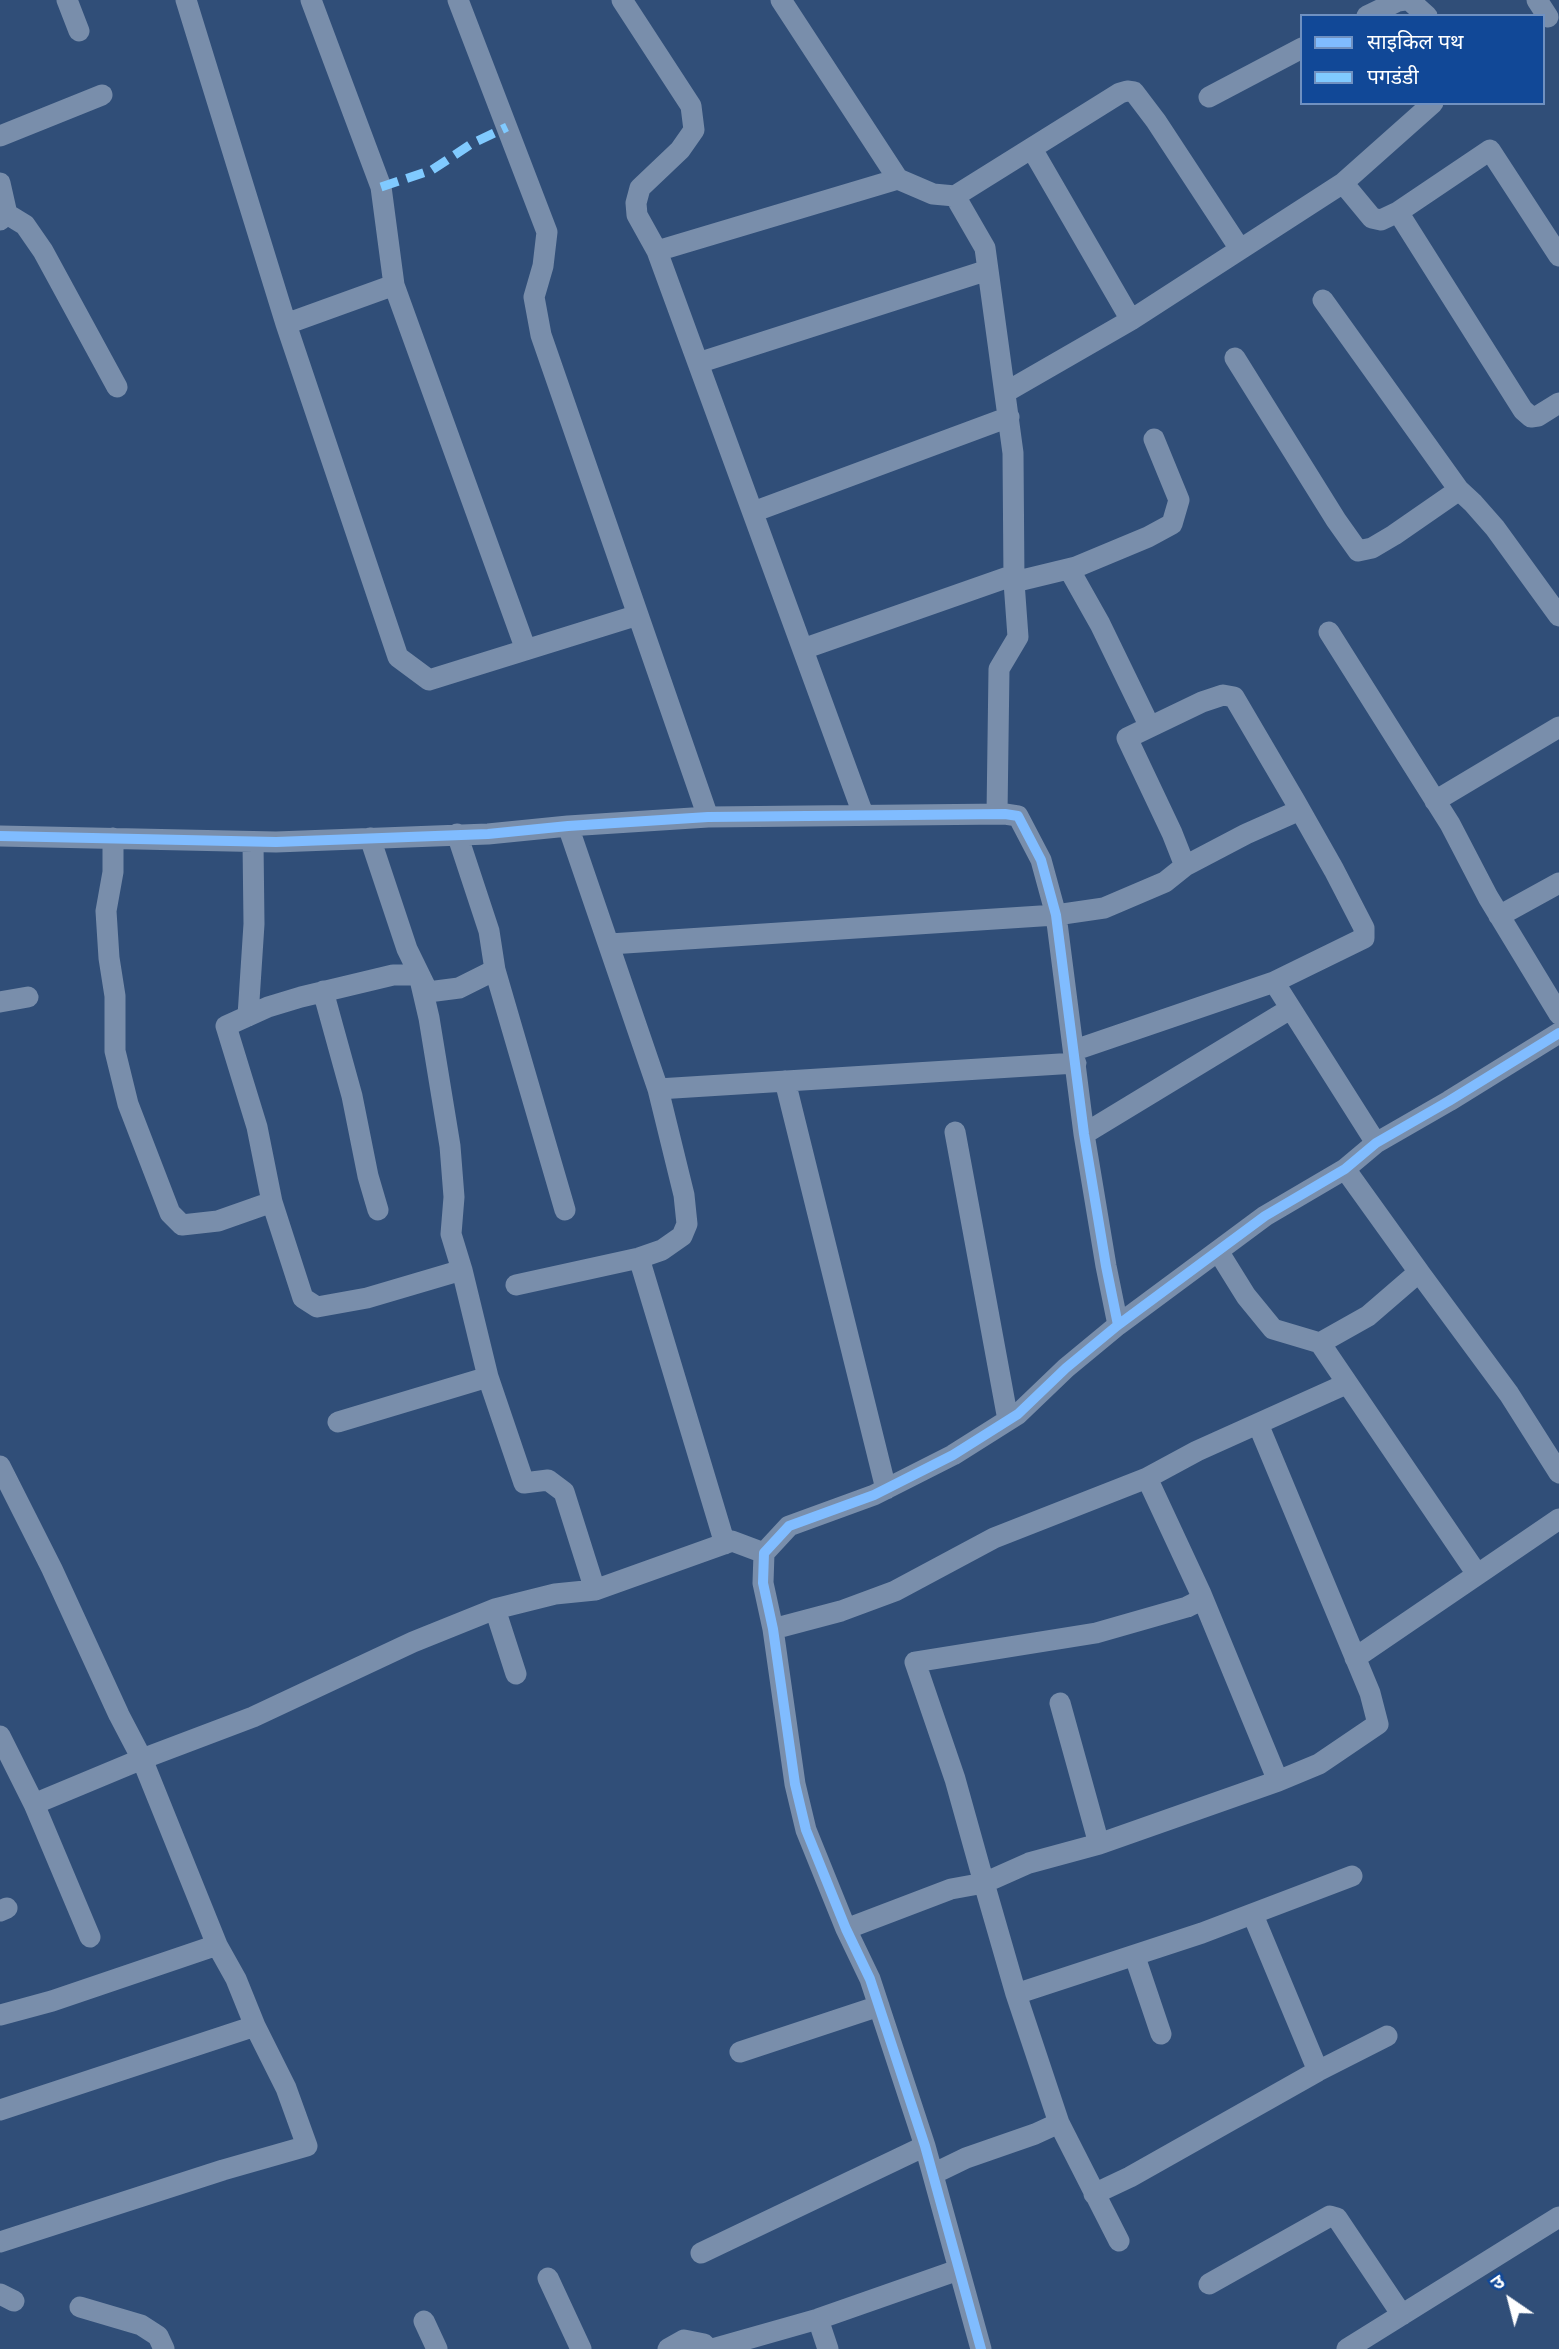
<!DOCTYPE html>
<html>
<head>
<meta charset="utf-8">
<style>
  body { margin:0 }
  #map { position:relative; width:1559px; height:2349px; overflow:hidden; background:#304e78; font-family:"Nunito Sans","Noto Sans Devanagari",sans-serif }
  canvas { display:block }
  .legend { position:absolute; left:1300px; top:14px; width:245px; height:91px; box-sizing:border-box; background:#114897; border:2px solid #7091c1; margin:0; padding:9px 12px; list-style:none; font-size:21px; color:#fff }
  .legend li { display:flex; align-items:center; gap:14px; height:35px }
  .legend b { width:35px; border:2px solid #7091c1 }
  .north { position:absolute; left:1475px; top:2265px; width:70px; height:70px; -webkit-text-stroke:5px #114897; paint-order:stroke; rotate:325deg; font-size:19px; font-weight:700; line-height:28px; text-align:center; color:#fff }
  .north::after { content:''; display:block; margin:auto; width:24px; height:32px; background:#fff; clip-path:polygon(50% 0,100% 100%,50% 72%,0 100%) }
</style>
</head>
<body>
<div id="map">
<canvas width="1559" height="2349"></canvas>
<ul class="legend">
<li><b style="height:9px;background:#80bcff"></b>साइकिल पथ</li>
<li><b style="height:9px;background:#80caff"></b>पगडंडी</li>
</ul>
<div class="north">उ</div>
</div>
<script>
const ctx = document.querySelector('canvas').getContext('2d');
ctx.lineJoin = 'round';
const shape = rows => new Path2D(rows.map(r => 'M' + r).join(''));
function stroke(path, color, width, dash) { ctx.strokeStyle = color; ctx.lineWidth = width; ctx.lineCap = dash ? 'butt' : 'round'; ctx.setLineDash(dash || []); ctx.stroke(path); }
stroke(shape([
  [67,0,79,31],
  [186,0,286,324,398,657,429,680,638,615],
  [311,0,381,187,394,285,526,650],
  [458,0,547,232,543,266,534,297,541,335,708,817],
  [622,0,691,106,694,130,680,150,640,188,636,203,637,215,657,251,863,814],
  [781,0,898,179,933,194,955,196,985,248,1013,453,1014,582,1018,637,999,669,997,814],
  [1409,0,1427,16],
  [1537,0,1548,17],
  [1367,16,1398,1,1405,0],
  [1209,97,1302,48],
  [0,136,102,95],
  [1032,149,1131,320],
  [0,183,7,214,0,220],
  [1343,183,1372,218,1381,220,1398,212,1490,150,1559,256],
  [955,196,1120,93,1127,91,1134,92,1156,121,1240,249],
  [1398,212,1523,410,1531,417,1538,416,1559,403],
  [7,214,25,225,43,251,117,387],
  [657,251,898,179],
  [1323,300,1459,490,1473,503,1495,528,1559,616],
  [286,324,394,285],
  [1235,358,1336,520,1358,551,1372,548,1394,535,1459,490],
  [698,363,988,270],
  [1006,392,1131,320,1343,183,1433,103],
  [753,512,1009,417],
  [1069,569,1100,624,1150,727],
  [1014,582,1076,567,1148,537,1172,524,1179,500,1154,439],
  [1329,632,1450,824,1488,897,1559,1014],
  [803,649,1014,575],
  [1435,801,1559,727],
  [1300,810,1246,834,1185,866,1172,833,1127,738,1202,702,1223,695,1234,697,1295,801,1334,870,1364,928,1364,938,1274,982,1376,1143],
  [457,834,489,931,495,970,565,1210],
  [0,836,276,842,488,834,568,826,708,817,1005,814,1018,816,1041,860,1056,915,1084,1134,1106,1266,1118,1325],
  [113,838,113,872,106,911,109,958,115,996,115,1051,128,1104,170,1213,182,1225,218,1221,272,1202,303,1298,317,1307,367,1298,462,1270,488,1377,524,1483,548,1480,564,1492,595,1590],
  [370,838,407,949,428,992,459,988,495,970],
  [1499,916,1559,883],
  [610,944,1056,915,1104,908,1165,882,1185,866],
  [323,991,352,1096,368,1176,378,1210],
  [0,1002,28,997],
  [248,1016,254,924,253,842],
  [1075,1050,1274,982],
  [785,1081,886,1489],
  [658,1089,1076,1063],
  [955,1132,1008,1420],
  [1084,1134,1290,1009],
  [272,1202,257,1127,226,1026,268,1007,301,997,393,975,419,975,429,1018,450,1146,454,1197,451,1234,462,1270],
  [1218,1251,1246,1296,1273,1329,1320,1343,1368,1316,1419,1272,1345,1169],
  [639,1258,725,1544],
  [1419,1272,1509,1394,1559,1473],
  [516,1285,639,1258,662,1250,682,1236,687,1224,684,1195,658,1089,568,826],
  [1320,1343,1477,1574],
  [338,1422,488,1377],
  [0,1466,52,1569,119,1715,142,1759,217,1945],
  [1147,1478,1201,1594,1278,1781],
  [495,1609,516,1674],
  [773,1629,841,1611,895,1591,994,1538,1147,1478,1197,1451,1346,1384],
  [1355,1658,1559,1519],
  [1060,1703,1099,1844],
  [0,1736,34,1804,90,1937],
  [34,1804,142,1759,253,1717,413,1642,495,1609,555,1594,595,1590,732,1541,764,1553],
  [0,1911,7,1908],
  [1253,1915,1318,2071],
  [846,1929,951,1889,984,1883,955,1779,915,1662,1096,1633,1187,1607,1203,1599],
  [1135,1957,1161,2034],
  [1016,1994,984,1883,1029,1863,1099,1844,1278,1781,1319,1764,1378,1724,1370,1693,1258,1424],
  [0,2015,52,2001,217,1945,236,1979,255,2026,286,2088,307,2146,223,2170,0,2242],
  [740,2052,879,2006],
  [0,2110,255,2026],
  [1059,2123,1016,1994,1202,1933,1352,1876],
  [933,2174,966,2158,1035,2134,1059,2123,1119,2241],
  [1094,2194,1130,2177,1318,2071,1387,2036],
  [701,2253,925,2146],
  [548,2278,581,2349],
  [1209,2284,1330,2216,1337,2218,1402,2315],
  [0,2294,14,2301],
  [80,2307,141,2325,158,2336,164,2349],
  [818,2319,828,2349],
  [424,2321,437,2349],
  [668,2349,684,2340,704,2344,708,2349],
  [712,2349,818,2319,958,2270],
  [981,2349,925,2146,870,1979,846,1929,806,1830,795,1784,773,1629,763,1583,764,1553,789,1526,874,1495,953,1455,1018,1414,1066,1368,1118,1325,1265,1216,1345,1169,1376,1143,1449,1101,1559,1033],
  [1347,2349,1559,2217]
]), '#798eab', 21);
stroke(shape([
  [381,187,432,170,471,144,507,127]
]), '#80caff', 9, [18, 9]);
stroke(shape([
  [0,836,276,842,488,834,568,826,708,817,1005,814,1018,816,1041,860,1056,915,1084,1134,1106,1266,1118,1325],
  [981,2349,925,2146,870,1979,846,1929,806,1830,795,1784,773,1629,763,1583,764,1553,789,1526,874,1495,953,1455,1018,1414,1066,1368,1118,1325,1265,1216,1345,1169,1376,1143,1449,1101,1559,1033]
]), '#80bcff', 10);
</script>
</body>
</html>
